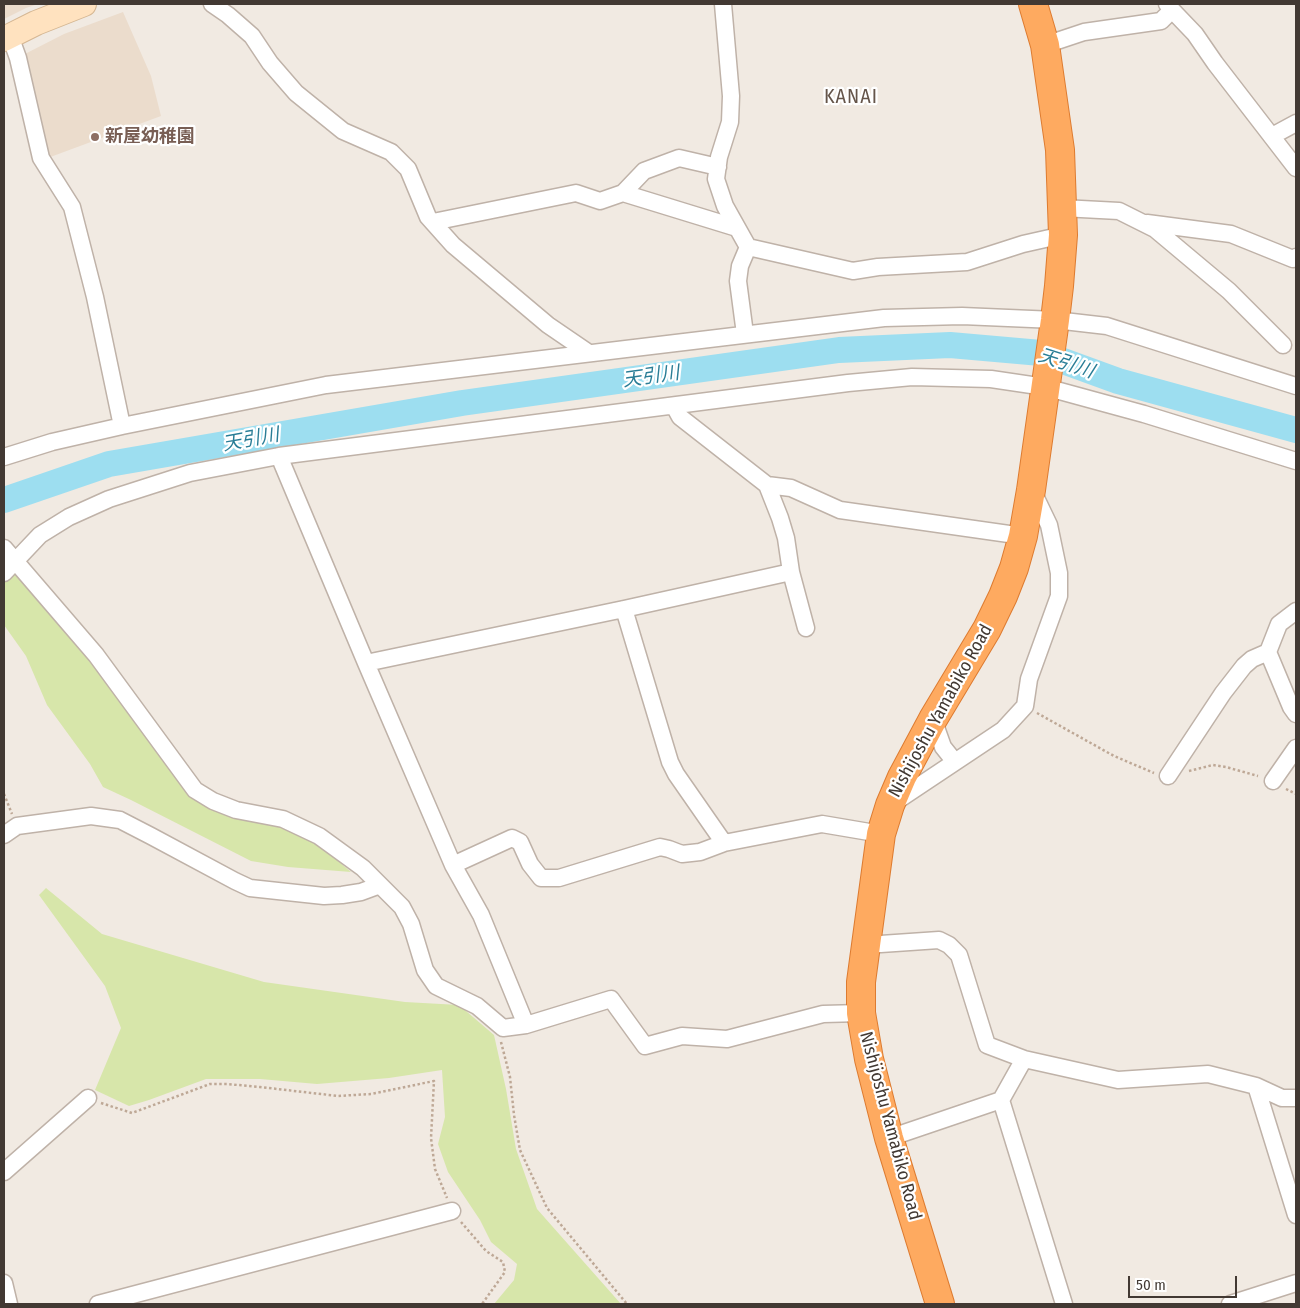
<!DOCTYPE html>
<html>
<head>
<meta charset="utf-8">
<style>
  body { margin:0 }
  #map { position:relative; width:1300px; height:1308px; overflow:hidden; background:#f1eae2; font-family:"Fira Sans Condensed",sans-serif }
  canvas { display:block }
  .frame { position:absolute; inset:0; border:5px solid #423933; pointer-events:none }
  .scale { position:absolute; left:1128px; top:1276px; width:109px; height:22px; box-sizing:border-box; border:2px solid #423933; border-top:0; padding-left:6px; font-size:15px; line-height:18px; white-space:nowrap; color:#423933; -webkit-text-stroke:4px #fff; paint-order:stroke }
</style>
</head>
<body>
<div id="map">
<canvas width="1300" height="1308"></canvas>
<div class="frame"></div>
<div class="scale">50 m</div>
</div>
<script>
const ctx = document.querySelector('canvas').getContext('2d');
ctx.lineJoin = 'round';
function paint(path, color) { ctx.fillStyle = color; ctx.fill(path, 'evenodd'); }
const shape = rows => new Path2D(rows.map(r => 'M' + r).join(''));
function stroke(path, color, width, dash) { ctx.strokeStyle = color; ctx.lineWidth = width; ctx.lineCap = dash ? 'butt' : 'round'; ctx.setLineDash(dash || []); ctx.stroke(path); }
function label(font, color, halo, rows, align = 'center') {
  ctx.font = font + ' "Fira Sans Condensed","Noto Sans JP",sans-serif'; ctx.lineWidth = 4.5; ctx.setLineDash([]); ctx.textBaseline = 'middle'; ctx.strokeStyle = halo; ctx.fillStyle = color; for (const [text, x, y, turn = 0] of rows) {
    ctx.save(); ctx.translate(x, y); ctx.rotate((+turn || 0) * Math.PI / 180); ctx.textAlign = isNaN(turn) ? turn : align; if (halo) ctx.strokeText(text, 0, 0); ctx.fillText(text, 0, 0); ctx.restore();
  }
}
paint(shape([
  [4,4,38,4,26,8,4,19],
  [123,12,151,76,161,116,45,159,21,56,64,34]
]), '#ebdccc');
paint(shape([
  [4,560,92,659,194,798,283,826,318,844,351,872,288,867,251,861,131,800,103,787,90,764,47,705,26,656,4,625],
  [46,888,102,934,264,982,405,1002,459,1005,494,1035,506,1089,516,1149,537,1209,621,1304,494,1304,514,1280,517,1264,491,1242,480,1220,448,1172,438,1144,445,1117,442,1070,389,1078,317,1084,260,1079,206,1079,149,1100,129,1106,95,1090,121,1028,105,986,39,895]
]), '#d7e6aa');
stroke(shape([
  [4,500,109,464,462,403,839,350,950,345,1041,353,1118,381,1296,430]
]), '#9ddef0', 26);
const street = shape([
  [212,4,228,15,252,36,270,63,296,93,343,131,391,152,408,169,428,217,453,245,548,325,589,353],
  [723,4,731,96,730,122,719,157,716,179,725,206,748,247,740,266,738,281,745,334],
  [1172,10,1195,34,1215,63,1296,168],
  [10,36,18,58,41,158,72,207,95,297,122,426],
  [1045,45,1084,32,1161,21,1172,10,1167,4],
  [1272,136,1296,123],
  [623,193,644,171,679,158,718,167],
  [1062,208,1119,211,1155,229,1229,291,1283,345],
  [433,222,576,193,600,201,623,193,737,228],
  [1147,223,1231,234,1293,259,1296,257],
  [748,247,853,271,878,267,967,262,1023,244,1063,235],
  [674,406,680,417,767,485,780,518,786,538,791,572,806,628],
  [279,456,366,663,453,865,481,915,526,1025],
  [4,457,52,442,122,426,326,385,884,318,962,316,1055,320,1107,326,1296,386],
  [767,485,791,488,840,510,1023,536],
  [4,548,96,655,195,790,213,801,236,810,283,819,319,836,363,868,402,907,411,924,425,970,436,986,477,1006,503,1028,526,1025,611,999,645,1046,682,1036,727,1039,823,1014,861,1013],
  [4,573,40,535,69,517,109,499,190,473,279,456,848,383,912,377,991,379,1045,387,1144,414,1296,461],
  [1296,611,1279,624,1268,652,1291,707,1296,714],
  [366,663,624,609,791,572],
  [933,719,943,747,955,762],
  [1168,776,1223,693,1244,666,1252,659,1268,652],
  [1273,781,1296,748],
  [892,804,1003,730,1025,706,1029,679,1059,596,1059,573,1049,525,1037,500,1031,490],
  [4,835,17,826,91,816,120,820,151,836,235,881,250,888,324,896,342,895,361,892,380,885],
  [724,843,822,824,881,834],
  [453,865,512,838,520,842,530,864,541,878,559,878,660,847,669,849,682,854,700,852,724,843,676,774,670,762,624,609],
  [866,945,939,940,949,945,959,955,987,1045,1024,1059,1118,1080,1208,1074,1256,1086,1282,1098,1296,1098],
  [1256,1086,1296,1215],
  [1001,1100,1064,1304],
  [889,1138,1001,1100,1024,1059],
  [4,1172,88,1098],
  [4,1283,9,1304],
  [98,1304,452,1211],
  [1230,1304,1296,1283]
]);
const secondary = shape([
  [4,39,36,23,84,4]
]);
const highway = shape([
  [940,1304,889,1138,869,1059,861,1013,861,982,881,834,890,805,902,777,933,719,987,629,1003,596,1014,568,1023,536,1031,490,1055,320,1059,286,1063,235,1060,150,1045,45,1033,4]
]);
stroke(street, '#bfb2a8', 19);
stroke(secondary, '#d5b793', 26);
stroke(highway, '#dd7b30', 30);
stroke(shape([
  [1037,713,1114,756,1154,773],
  [1189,771,1213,765,1226,767,1258,776],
  [1286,789,1296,794],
  [4,794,12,814],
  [501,1042,510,1077,514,1115,520,1150,547,1208,627,1304],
  [101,1103,132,1113,210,1084,227,1084,260,1087,338,1096,371,1094,434,1081,431,1138,435,1169,447,1198],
  [461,1222,486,1251,503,1262,505,1272,482,1304]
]), '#bea896', 2.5, [2.5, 2.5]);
stroke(street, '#fff', 16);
stroke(secondary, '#ffe2bf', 24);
stroke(highway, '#feaa60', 28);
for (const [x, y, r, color] of [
  [95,137,5,"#8d6e63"]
]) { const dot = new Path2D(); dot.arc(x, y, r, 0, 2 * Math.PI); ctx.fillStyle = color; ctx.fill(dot); stroke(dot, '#fff', 2); }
label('bold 18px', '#785e54', '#fff', [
  ["新屋幼稚園",105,137]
], 'left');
label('18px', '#423933', '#fff', [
  ["Nishijoshu Yamabiko Road",941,711,-61],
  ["Nishijoshu Yamabiko Road",890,1126,75]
]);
label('italic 19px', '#297d96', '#fff', [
  ["天引川",1066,364,18],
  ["天引川",651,377,-8],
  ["天引川",251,440,-10]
]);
ctx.letterSpacing = '1px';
label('20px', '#65554a', '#fff', [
  ["KANAI",851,97]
]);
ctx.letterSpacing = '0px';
</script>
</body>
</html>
